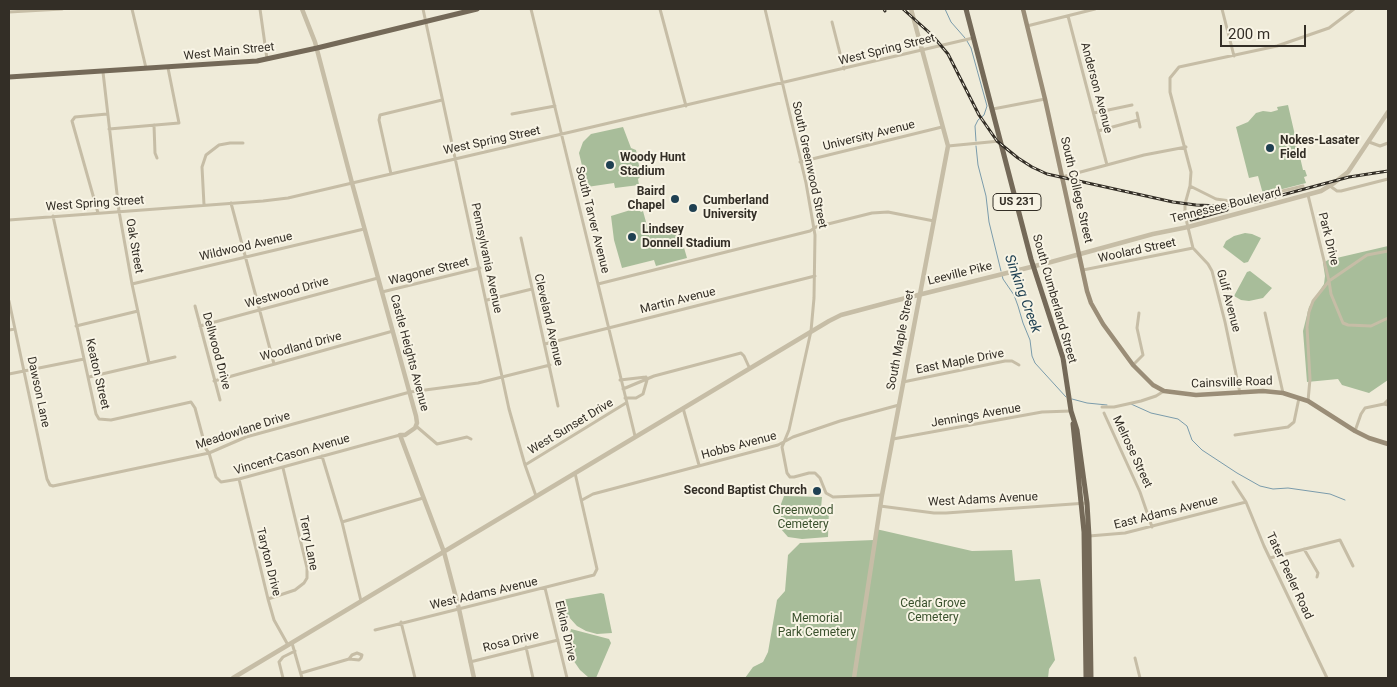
<!DOCTYPE html>
<html>
<head>
<meta charset="utf-8">
<style>
  body { margin:0 }
  #map { position:relative; width:1397px; height:687px; overflow:hidden; background:#efebd9; font-family:Roboto,sans-serif }
  canvas { display:block }
  .frame { position:absolute; inset:0; border:10px solid #332e26; pointer-events:none }
  .scale { position:absolute; left:1220px; top:25px; width:86px; height:22px; box-sizing:border-box; border:2px solid #332e26; border-top:0; padding-left:6px; font-size:15px; line-height:18px; white-space:nowrap; color:#332e26; -webkit-text-stroke:4px #f8f4e5; paint-order:stroke }
</style>
</head>
<body>
<div id="map">
<canvas width="1397" height="687"></canvas>
<div class="frame"></div>
<div class="scale">200 m</div>
</div>
<script>
const ctx = document.querySelector('canvas').getContext('2d');
ctx.lineJoin = 'round';
function paint(path, color) { ctx.fillStyle = color; ctx.fill(path, 'evenodd'); }
const shape = rows => new Path2D(rows.map(r => 'M' + r).join(''));
function stroke(path, color, width, dash) { ctx.strokeStyle = color; ctx.lineWidth = width; ctx.lineCap = dash ? 'butt' : 'round'; ctx.setLineDash(dash || []); ctx.stroke(path); }
function label(font, color, halo, rows, align = 'center') {
  ctx.font = font + ' Roboto,sans-serif'; ctx.lineWidth = 4; ctx.setLineDash([]); ctx.textBaseline = 'middle'; ctx.strokeStyle = halo; ctx.fillStyle = color; for (const [text, x, y, turn = 0] of rows) {
    ctx.save(); ctx.translate(x, y); ctx.rotate((+turn || 0) * Math.PI / 180); ctx.textAlign = isNaN(turn) ? turn : align; if (halo) ctx.strokeText(text, 0, 0); ctx.fillText(text, 0, 0); ctx.restore();
  }
}
paint(shape([
  [1288,105,1303,170,1305,170,1307,176,1304,177,1306,183,1263,194,1258,176,1249,178,1236,127,1248,122,1256,113,1263,111,1271,112,1278,110,1277,107],
  [623,127,631,148,636,150,641,176,638,179,639,185,615,188,614,183,587,187,579,153,583,142,591,134],
  [637,208,641,212,643,211,649,233,649,237,650,234,660,229,678,227,687,258,656,266,654,260,622,268,614,240,611,216],
  [1245,233,1252,234,1261,238,1248,262,1244,263,1223,247,1226,241,1234,236],
  [1388,246,1388,380,1369,393,1342,385,1338,379,1307,382,1303,331,1309,307,1324,284,1325,276,1323,263,1328,260],
  [1250,271,1272,288,1263,298,1249,301,1241,300,1234,296,1247,272],
  [784,496,822,497,821,508,829,508,828,537,802,539,788,537,781,529,781,504],
  [876,529,972,551,1012,550,1015,581,1040,579,1055,660,1049,669,1048,678,745,678,753,667,763,662,768,652,777,600,785,591,788,555,800,543,874,540],
  [601,593,604,594,612,633,597,634,586,631,577,626,567,615,561,600],
  [571,629,609,639,611,643,596,678,588,677,580,670,571,657,568,642]
]), '#a8bd9a');
stroke(shape([
  [945,9,951,22,965,38],
  [967,41,971,48,987,106,984,115,978,120,975,126,976,141],
  [976,146,978,165,986,196,989,222,1001,271],
  [1002,275,1003,279,1014,295,1018,306,1023,323,1030,340,1032,356,1035,363,1066,397],
  [1072,399,1087,403,1107,405],
  [1131,404,1151,413,1178,419,1187,426,1192,440,1202,450,1237,473,1260,486,1273,489,1288,488,1330,494,1345,500]
]), '#7a9bab', 1);
stroke(shape([
  [132,9,146,68],
  [260,9,267,59],
  [423,9,509,409,525,465,536,496],
  [531,9,635,436],
  [660,9,686,106],
  [765,9,806,183,815,235,814,298,811,331,789,430,782,447,787,473,790,477,794,477,809,473,815,473,820,478,826,493,833,497,882,495],
  [1222,9,1234,56],
  [9,12,62,9],
  [1068,16,1107,165],
  [832,22,844,69],
  [1027,26,1095,9],
  [103,72,119,211,132,284,149,363],
  [993,109,1045,99],
  [1094,113,1132,105],
  [1137,113,1140,127],
  [512,114,555,106],
  [154,125,155,153,157,158],
  [109,129,179,123,168,68],
  [1098,131,1138,120],
  [1369,142,1380,146,1388,143],
  [948,146,1000,141],
  [800,162,942,127],
  [391,174,379,120,380,115,442,100],
  [1062,177,1144,155,1186,147],
  [1190,186,1216,199,1237,202,1303,186],
  [1330,186,1337,191,1341,191,1388,179],
  [231,203,274,364],
  [204,205,202,167,206,155,219,145,230,143,243,143],
  [98,213,72,121,75,117,107,114],
  [53,216,96,414,99,419,111,420,191,402,195,408,206,449,209,453,216,477,221,482,239,479,400,435],
  [9,220,263,201,288,198,973,38],
  [521,238,558,406],
  [1388,251,1367,255,1329,281,1331,294,1343,323,1348,325,1371,326,1388,318],
  [1083,270,1193,248],
  [132,284,364,229],
  [598,284,810,231,816,227,872,213,888,212,934,221],
  [382,292,480,268],
  [487,300,532,289],
  [9,301,47,479,50,485,53,486,209,453,246,437,410,392,478,383,550,365],
  [195,306,220,400],
  [1265,313,1283,393],
  [76,326,138,311],
  [200,326,378,278],
  [9,330,15,329],
  [545,344,815,276],
  [1133,365,1143,355,1137,328,1139,313],
  [9,374,84,359],
  [89,377,175,357],
  [620,380,646,377],
  [214,381,393,331],
  [903,382,1005,361,1012,361,1019,365],
  [623,389,654,376,741,353,744,356,749,367],
  [1240,393,1225,322,1212,271,1208,264,1193,248,1185,215,1185,204,1190,186,1191,172,1170,92,1170,78,1179,67,1277,46,1329,28,1354,9],
  [625,398,636,398,643,394,647,380,646,377],
  [1308,401,1310,379,1307,327,1309,312,1313,301,1329,281,1308,195],
  [1384,404,1388,400],
  [1102,407,1114,407,1141,401,1156,396,1164,391],
  [683,408,699,465],
  [1104,413,1140,492,1152,527],
  [416,426,437,444,467,437,471,439],
  [1355,431,1361,414,1365,408,1384,404,1388,405],
  [1235,435,1288,427,1294,422,1299,398],
  [893,439,1042,412,1071,411],
  [322,456,342,522,361,601],
  [525,465,626,403],
  [239,479,268,599,274,620,288,645],
  [1233,482,1246,502,1264,546,1327,678],
  [582,500,593,494,778,445,793,437,840,421,899,405],
  [880,506,934,513,946,513,1087,503],
  [342,522,423,498],
  [1089,536,1125,533,1246,502],
  [1304,549,1318,573,1317,577],
  [1270,558,1340,540,1353,566],
  [545,588,567,678],
  [268,599,295,590,304,583,307,578,307,568,283,468],
  [401,622,415,678],
  [375,630,594,575,597,569,575,473],
  [292,643,302,678],
  [526,647,533,678],
  [1135,658,1140,678],
  [470,662,558,640],
  [301,673,349,659,359,660,361,658,362,655,357,653,352,655,349,659],
  [283,678,279,662,283,657,295,651]
]), '#c6bda6', 3);
stroke(shape([
  [302,9,315,42,352,183,416,416,417,423,415,428,405,435,400,435,444,552,459,609,474,678],
  [233,678,829,321,841,315,890,302,1051,262,1153,234,1188,227,1321,191,1334,183,1348,172,1388,112],
  [854,678,882,495,948,146,911,9]
]), '#c6bda6', 4.5);
stroke(shape([
  [1023,9,1045,99,1087,291,1091,303,1103,324,1133,365,1153,385,1164,391,1196,395,1263,391,1283,393,1308,401,1355,431,1369,438,1388,444]
]), '#9a8d77', 4.5);
stroke(shape([
  [966,9,1031,259,1063,358,1071,411,1077,430,1087,503,1089,536,1091,678],
  [9,77,257,61,317,48,477,9],
  [1073,424,1084,532,1086,678]
]), '#746958', 5);
const rail = shape([
  [884,9,885,11],
  [903,9,932,35,948,54,979,115,997,141,1018,158,1032,167,1047,174,1173,202,1196,205,1222,206,1256,202,1349,177,1388,171],
  [1191,220,1227,210]
]);
stroke(rail, '#332e26', 3);
stroke(rail, '#f8f4e5', 1, [4]);
for (const [x, y, r, color] of [
  [1270,148,5,"#1f4052"],
  [610,165,5,"#1f4052"],
  [675,199,5,"#1f4052"],
  [693,208,5,"#1f4052"],
  [632,237,5,"#1f4052"],
  [817,491,5,"#1f4052"]
]) { const dot = new Path2D(); dot.arc(x, y, r, 0, 2 * Math.PI); ctx.fillStyle = color; ctx.fill(dot); stroke(dot, '#f8f4e5', 2); }
for (const [x, y, w] of [
  [1017,202,48]
]) { const box = new Path2D(); box.roundRect(x - w / 2, y - 8.5, w, 17, 4); ctx.fillStyle = '#f8f4e5'; ctx.fill(box); stroke(box, '#332e26', 1); }
label('bold 11px', '#332e26', null, [
  ["US 231",1017,202]
]);
label('12px', '#332e26', '#f8f4e5', [
  ["West Spring Street",887,50,-14],
  ["West Main Street",229,52,-6],
  ["Anderson Avenue",1096,88,75],
  ["University Avenue",869,136,-14],
  ["West Spring Street",492,141,-12],
  ["South Greenwood Street",809,165,78],
  ["South College Street",1076,190,77],
  ["West Spring Street",95,204,-4],
  ["Tennessee Boulevard",1226,206,-14],
  ["South Tarver Avenue",592,220,76],
  ["Park Drive",1328,239,76],
  ["Oak Street",134,246,80],
  ["Wildwood Avenue",246,247,-13],
  ["Woolard Street",1137,251,-12],
  ["Pennsylvania Avenue",486,258,78],
  ["Wagoner Street",429,272,-14],
  ["Leeville Pike",960,274,-14],
  ["Westwood Drive",287,293,-16],
  ["South Cumberland Street",1054,299,74],
  ["Martin Avenue",678,301,-14],
  ["Gulf Avenue",1228,301,75],
  ["Cleveland Avenue",548,320,77],
  ["South Maple Street",901,340,-79],
  ["Woodland Drive",301,347,-15],
  ["Dellwood Drive",216,351,75],
  ["Castle Heights Avenue",409,353,75],
  ["East Maple Drive",960,362,-11],
  ["Keaton Street",97,374,77],
  ["Cainsville Road",1232,383,-2],
  ["Dawson Lane",38,392,78],
  ["Jennings Avenue",976,416,-10],
  ["West Sunset Drive",571,427,-31],
  ["Meadowlane Drive",243,431,-18],
  ["Hobbs Avenue",739,446,-15],
  ["Melrose Street",1132,452,65],
  ["Vincent-Cason Avenue",292,455,-16],
  ["West Adams Avenue",983,500,-3],
  ["East Adams Avenue",1166,513,-14],
  ["Terry Lane",308,543,79],
  ["Taryton Drive",268,562,76],
  ["Tater Peeler Road",1289,576,65],
  ["West Adams Avenue",484,594,-13],
  ["Elkins Drive",565,631,77],
  ["Rosa Drive",511,642,-14]
]);
label('bold 12px', '#332e26', '#f8f4e5', [
  ["Nokes-Lasater",1280,141],
  ["Field",1280,155],
  ["Woody Hunt",620,158],
  ["Stadium",620,172],
  ["Baird",665,192,"right"],
  ["Chapel",665,206,"right"],
  ["Cumberland",703,201],
  ["University",703,215],
  ["Lindsey",642,230],
  ["Donnell Stadium",642,244],
  ["Second Baptist Church",807,491,"right"]
], 'left');
label('12px', '#39502c', '#f8f4e5', [
  ["Greenwood",803,511],
  ["Cemetery",803,525],
  ["Cedar Grove",933,604],
  ["Cemetery",933,618],
  ["Memorial",817,619],
  ["Park Cemetery",817,633]
]);
label('italic 14px', '#1f4052', '#f8f4e5', [
  ["Sinking Creek",1022,294,70]
]);
</script>
</body>
</html>
